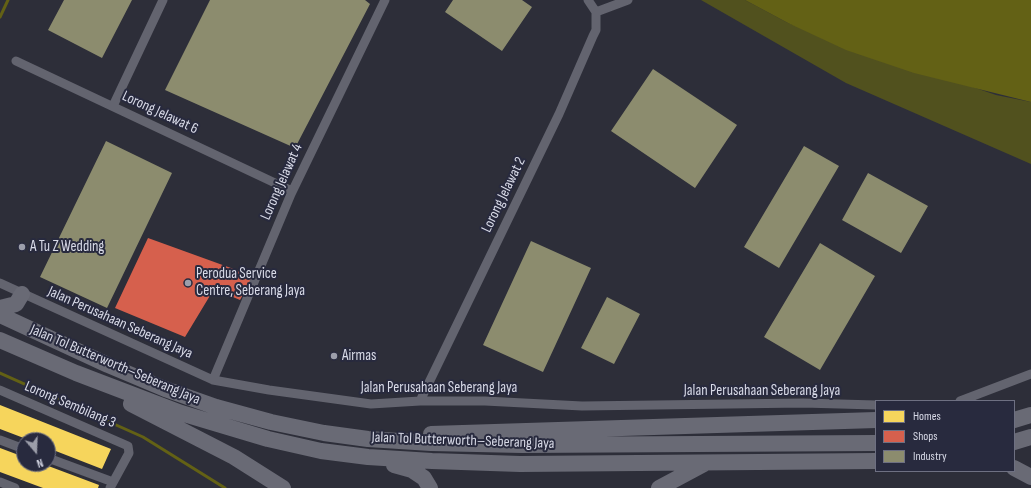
<!DOCTYPE html>
<html>
<head>
<meta charset="utf-8">
<style>
  body { margin:0 }
  #map { position:relative; width:1031px; height:488px; overflow:hidden; background:#2d2e39; font-family:"Sofia Sans Condensed",sans-serif }
  canvas { display:block }
  .legend { position:absolute; left:875px; top:400px; width:140px; height:72px; box-sizing:border-box; background:#282a3e; border:1px solid #6e7082; margin:0; padding:5px 7px; list-style:none; font-size:12px; color:#d8dae7 }
  .legend li { display:flex; align-items:center; gap:8px; height:20px }
  .legend b { width:20px; border:1px solid #6e7082 }
  .north { position:absolute; left:16px; top:432px; width:40px; height:40px; box-sizing:border-box; background:#282a3e; border:1px solid #6e7082; border-radius:50%; rotate:161deg; font-size:11px; font-weight:700; line-height:16px; text-align:center; color:#d8dae7 }
  .north::after { content:''; display:block; margin:auto; width:14px; height:18px; background:#9c9eaa; clip-path:polygon(50% 0,100% 100%,50% 72%,0 100%) }
</style>
</head>
<body>
<div id="map">
<canvas width="1031" height="488"></canvas>
<ul class="legend">
<li><b style="height:11px;background:#f6d55c"></b>Homes</li>
<li><b style="height:11px;background:#d6604d"></b>Shops</li>
<li><b style="height:11px;background:#8c8c6e"></b>Industry</li>
</ul>
<div class="north">N</div>
</div>
<script>
const ctx = document.querySelector('canvas').getContext('2d');
ctx.lineJoin = 'round';
function paint(path, color) { ctx.fillStyle = color; ctx.fill(path, 'evenodd'); }
const shape = rows => new Path2D(rows.map(r => 'M' + r).join(''));
function stroke(path, color, width, dash) { ctx.strokeStyle = color; ctx.lineWidth = width; ctx.lineCap = dash ? 'butt' : 'round'; ctx.setLineDash(dash || []); ctx.stroke(path); }
function label(font, color, halo, rows, align = 'center') {
  ctx.font = font + ' "Sofia Sans Condensed",sans-serif'; ctx.lineWidth = 4; ctx.setLineDash([]); ctx.textBaseline = 'middle'; ctx.strokeStyle = halo; ctx.fillStyle = color; for (const [text, x, y, turn = 0] of rows) {
    ctx.save(); ctx.translate(x, y); ctx.rotate((+turn || 0) * Math.PI / 180); ctx.textAlign = isNaN(turn) ? turn : align; if (halo) ctx.strokeText(text, 0, 0); ctx.fillText(text, 0, 0); ctx.restore();
  }
}
paint(shape([
  [701,0,745,0,788,23,996,95,1031,102,1031,164,846,83]
]), '#51511e');
paint(shape([
  [745,0,1031,0,1031,102,914,73,846,50,788,23]
]), '#636115');
paint(shape([
  [0,405,111,449,102,469,48,448,48,440,29,440,0,429],
  [0,448,24,457,24,464,43,464,99,485,98,488,43,488,0,472]
]), '#f6d55c');
paint(shape([
  [148,238,253,276,240,300,214,289,185,337,115,308]
]), '#d6604d');
paint(shape([
  [64,0,132,0,102,58,48,30],
  [210,0,365,0,370,4,295,148,165,90],
  [453,0,522,0,532,7,502,51,445,12],
  [653,69,737,125,695,188,611,131],
  [106,141,172,173,107,308,40,277],
  [804,146,839,166,779,268,744,247],
  [868,173,928,206,901,253,842,220],
  [531,241,591,268,543,372,483,345],
  [820,243,875,276,820,370,764,337],
  [607,297,640,314,614,364,581,348]
]), '#8c8c6e');
stroke(shape([
  [0,17,8,0],
  [0,373,143,437,225,488]
]), '#636115', 3);
stroke(shape([
  [596,12,628,0],
  [16,61,292,191],
  [113,106,163,0],
  [0,283,213,380,269,390,371,404,420,401,485,401,582,406,803,403,876,405],
  [213,380,291,194,385,0],
  [0,390,128,446,129,453,110,488],
  [420,401,559,114,593,36,596,30,596,12,588,0],
  [960,401,1031,374],
  [0,440,24,449],
  [48,458,113,482],
  [0,482,15,488]
]), '#63646f', 9);
stroke(shape([
  [0,308,16,304,22,294],
  [0,315,108,365,165,389,216,407,271,422,324,433,368,439,431,443,522,445,876,443],
  [0,340,76,373,181,413,268,439,321,451,368,457,432,461,520,464,876,461],
  [131,404,234,457,283,488],
  [1014,420,1031,415],
  [431,434,876,420],
  [1014,442,1031,437],
  [394,465,412,470,424,478,430,488],
  [1014,468,1031,477],
  [659,488,704,464]
]), '#696a75', 16);
for (const [x, y, r, color] of [
  [22,247,4,"#9c9eaa"],
  [188,283,4,"#9c9eaa"],
  [334,356,4,"#9c9eaa"]
]) { const dot = new Path2D(); dot.arc(x, y, r, 0, 2 * Math.PI); ctx.fillStyle = color; ctx.fill(dot); stroke(dot, '#282a3e', 1.5); }
label('15px', '#d8dae7', '#282a3e', [
  ["Lorong Jelawat 6",160,113,25],
  ["Lorong Jelawat 4",282,182,-66],
  ["Lorong Jelawat 2",504,195,-64],
  ["Jalan Perusahaan Seberang Jaya",120,323,24],
  ["Jalan Tol Butterworth–Seberang Jaya",115,365,23],
  ["Jalan Perusahaan Seberang Jaya",439,388],
  ["Jalan Perusahaan Seberang Jaya",762,391],
  ["Lorong Sembilang 3",70,405,23],
  ["Jalan Tol Butterworth–Seberang Jaya",463,441,2]
]);
label('15px', '#d8dae7', '#282a3e', [
  ["A Tu Z Wedding",30,247],
  ["Perodua Service",196,274],
  ["Centre, Seberang Jaya",196,291],
  ["Airmas",342,356]
], 'left');
</script>
</body>
</html>
